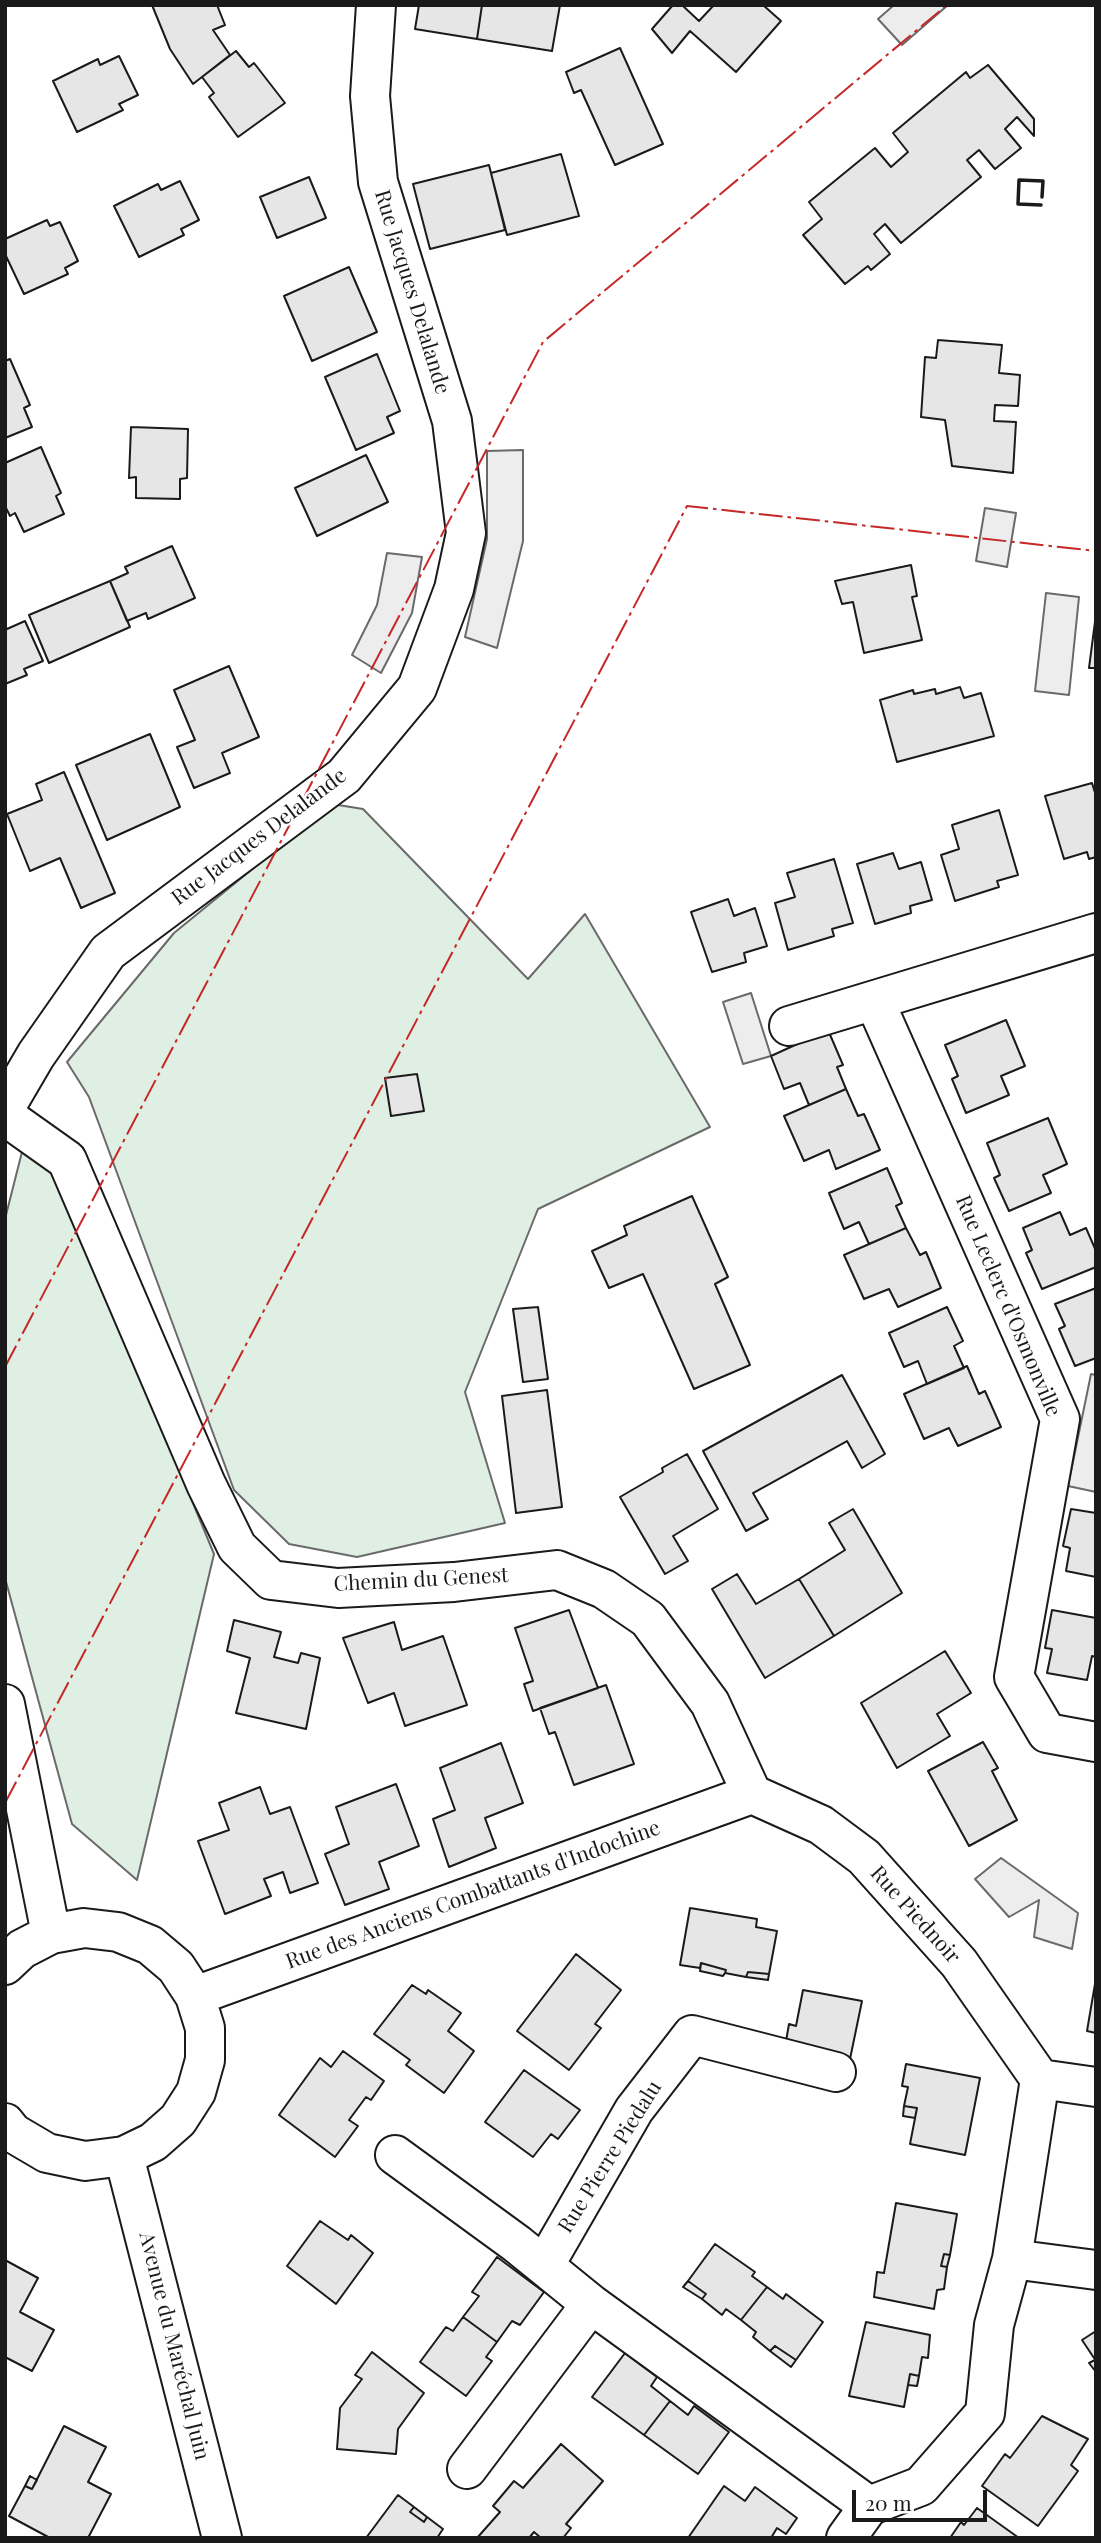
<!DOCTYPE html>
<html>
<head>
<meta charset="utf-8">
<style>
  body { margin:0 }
  #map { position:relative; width:1101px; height:2543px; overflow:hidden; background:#fff; font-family:"Playfair Display",serif }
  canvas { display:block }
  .frame { position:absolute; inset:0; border:7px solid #1a1a1a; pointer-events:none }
  .scale { position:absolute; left:852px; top:2490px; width:135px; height:32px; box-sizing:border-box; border:4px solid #1a1a1a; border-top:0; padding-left:9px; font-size:21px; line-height:24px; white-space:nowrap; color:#1a1a1a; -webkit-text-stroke:5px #fff; paint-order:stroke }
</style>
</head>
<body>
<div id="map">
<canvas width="1101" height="2543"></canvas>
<div class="frame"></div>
<div class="scale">20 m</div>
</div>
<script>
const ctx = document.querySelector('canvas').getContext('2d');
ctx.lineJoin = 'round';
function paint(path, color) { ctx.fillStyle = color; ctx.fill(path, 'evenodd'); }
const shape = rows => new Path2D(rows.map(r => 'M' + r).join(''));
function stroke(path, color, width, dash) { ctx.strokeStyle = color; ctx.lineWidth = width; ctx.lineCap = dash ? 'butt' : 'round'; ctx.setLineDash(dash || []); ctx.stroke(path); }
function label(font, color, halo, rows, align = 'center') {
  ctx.font = font + ' "Playfair Display",serif'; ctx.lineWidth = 5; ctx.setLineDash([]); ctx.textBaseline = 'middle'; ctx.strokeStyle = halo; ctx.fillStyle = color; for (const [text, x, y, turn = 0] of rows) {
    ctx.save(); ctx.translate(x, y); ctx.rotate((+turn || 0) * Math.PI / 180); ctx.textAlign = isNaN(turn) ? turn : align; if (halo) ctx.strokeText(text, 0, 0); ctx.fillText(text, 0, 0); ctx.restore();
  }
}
const green = shape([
  [332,804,363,809,528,979,585,914,710,1127,538,1209,465,1392,505,1523,357,1557,289,1544,234,1490,89,1097,67,1062,174,933,332,804],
  [24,1144,53,1164,214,1554,137,1880,72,1824,5,1578,5,1219,24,1144]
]);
paint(green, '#e0efe3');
stroke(green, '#6a6a6a', 2);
const parking = shape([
  [894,5,948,5,902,45,878,19,894,5],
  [523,450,523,541,497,648,465,637,487,539,487,451,523,450],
  [985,508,1016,513,1007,567,976,561,985,508],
  [387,553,422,557,412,613,381,673,352,655,377,605,387,553],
  [1046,593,1079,597,1069,695,1035,691,1046,593],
  [751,993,771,1056,743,1064,723,1002,751,993],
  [1091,1374,1096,1375,1096,1492,1068,1486,1091,1374],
  [1001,1858,1078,1913,1072,1949,1034,1937,1039,1900,1009,1917,975,1879,1001,1858]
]);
paint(parking, '#ededed');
stroke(parking, '#6a6a6a', 2);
const building = shape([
  [152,5,217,5,225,25,213,30,230,55,193,84,170,49,152,5],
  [419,5,482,5,477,39,415,29,419,5],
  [482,5,560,5,552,51,477,39,482,5],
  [673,5,682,5,699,21,714,5,763,5,781,21,736,72,690,31,672,53,652,29,673,5],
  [620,48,663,144,615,165,581,90,574,93,566,72,620,48],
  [236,51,249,67,254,63,285,103,238,137,209,97,214,93,202,77,236,51],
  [119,56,138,95,119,104,123,110,77,132,53,81,98,59,100,65,119,56],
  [988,65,1034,119,1034,136,1017,117,1005,129,1021,148,995,169,979,150,967,160,981,177,901,243,885,224,874,234,890,254,871,270,868,266,845,284,803,235,822,219,809,202,875,148,891,167,908,152,893,133,966,72,970,78,988,65],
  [561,154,579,216,507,235,491,173,561,154],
  [489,165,505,230,430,249,413,184,489,165],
  [309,177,326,218,277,238,260,197,309,177],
  [180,181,199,220,181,229,184,235,139,257,114,206,158,184,161,190,180,181],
  [47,220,50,226,60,222,78,261,65,268,68,274,24,294,5,254,5,239,47,220],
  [349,267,377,332,312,361,284,296,349,267],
  [938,340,1002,345,999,373,1020,375,1018,406,995,405,994,421,1016,422,1013,473,952,466,945,420,921,417,925,357,936,358,938,340],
  [377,354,400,411,387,417,394,433,356,450,325,377,377,354],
  [10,359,30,405,24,408,32,427,5,438,5,361,10,359],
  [131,427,188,429,187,478,180,479,180,499,136,498,136,477,129,478,131,427],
  [41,447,61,493,56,496,64,514,24,532,15,513,10,516,5,506,5,463,41,447],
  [366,455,388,502,317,536,295,488,366,455],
  [172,546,195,598,148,619,146,613,127,621,110,581,128,573,125,567,172,546],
  [911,565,917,596,912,597,922,640,864,653,853,602,842,604,835,581,911,565],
  [110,581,130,627,49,663,29,615,110,581],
  [1096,614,1096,668,1089,668,1096,614],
  [25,621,43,661,24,669,27,675,5,684,5,626,7,629,25,621],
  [229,666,259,737,222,753,230,773,194,788,177,747,195,740,174,690,229,666],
  [960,687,964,698,981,693,994,736,897,762,880,700,913,690,914,694,935,689,936,694,960,687],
  [150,734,180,807,107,840,76,765,150,734],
  [64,772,115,893,81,908,60,858,30,871,7,814,42,800,36,784,64,772],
  [1092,783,1096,796,1096,857,1089,859,1087,852,1064,859,1045,796,1092,783],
  [999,810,1018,875,997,881,999,887,955,901,941,855,959,849,952,825,999,810],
  [893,853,899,869,921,862,932,900,910,906,911,913,875,924,857,864,893,853],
  [834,859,853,923,832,929,834,936,788,950,775,903,795,897,787,873,834,859],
  [728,899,734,916,755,908,767,946,744,953,746,962,712,972,691,912,728,899],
  [1006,1020,1025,1066,1001,1076,1009,1095,966,1113,952,1079,958,1076,945,1045,1006,1020],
  [828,1030,843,1065,837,1067,846,1089,809,1105,800,1083,784,1089,771,1056,828,1030],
  [417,1074,424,1111,391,1116,385,1078,417,1074],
  [846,1089,858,1116,864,1114,880,1150,836,1169,829,1150,804,1161,784,1116,846,1089],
  [1048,1118,1067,1164,1043,1175,1051,1193,1009,1211,994,1178,1000,1175,987,1143,1048,1118],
  [887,1168,902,1203,896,1206,906,1228,869,1244,859,1222,844,1229,829,1193,887,1168],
  [692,1196,728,1277,715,1284,750,1365,694,1389,643,1274,609,1288,592,1251,627,1235,624,1226,692,1196],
  [1060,1212,1070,1235,1086,1228,1096,1251,1096,1267,1042,1289,1026,1253,1032,1250,1023,1228,1060,1212],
  [906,1228,920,1255,926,1252,941,1288,898,1307,889,1289,864,1299,844,1255,906,1228],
  [1096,1288,1096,1358,1075,1366,1059,1329,1065,1326,1055,1304,1096,1288],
  [538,1307,548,1379,523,1382,513,1309,538,1307],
  [947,1307,963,1341,954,1346,964,1368,927,1384,918,1361,904,1367,889,1333,947,1307],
  [967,1366,979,1394,985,1391,1001,1427,958,1446,949,1428,924,1439,904,1394,967,1366],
  [842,1375,885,1454,862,1468,847,1441,753,1493,768,1519,746,1531,703,1451,842,1375],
  [547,1390,562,1507,516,1513,502,1396,547,1390],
  [687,1454,718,1509,673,1536,688,1561,665,1574,620,1497,663,1472,662,1468,687,1454],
  [853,1509,902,1593,834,1636,799,1579,845,1550,829,1523,853,1509],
  [1071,1509,1096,1513,1096,1577,1066,1571,1070,1548,1063,1546,1071,1509],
  [737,1574,756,1604,799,1579,834,1636,765,1678,712,1589,737,1574],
  [569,1610,598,1688,533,1711,524,1684,533,1681,515,1628,569,1610],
  [1052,1610,1096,1618,1096,1657,1092,1656,1087,1680,1047,1673,1052,1649,1045,1648,1052,1610],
  [234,1620,281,1632,274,1657,298,1663,301,1653,320,1658,306,1729,236,1713,250,1658,227,1651,234,1620],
  [394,1622,402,1650,443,1636,467,1705,405,1726,394,1693,368,1703,343,1638,394,1622],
  [945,1651,971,1693,937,1714,950,1736,897,1768,861,1703,945,1651],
  [606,1685,634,1764,574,1785,555,1732,549,1734,540,1708,606,1685],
  [983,1742,998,1768,992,1771,1017,1820,969,1846,928,1771,983,1742],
  [501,1743,523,1803,485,1818,496,1848,449,1867,433,1819,455,1810,440,1768,501,1743],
  [396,1784,419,1846,379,1862,389,1889,345,1905,325,1854,349,1844,336,1807,396,1784],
  [260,1787,270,1814,290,1807,318,1883,290,1893,283,1872,264,1879,271,1896,225,1914,198,1841,229,1830,219,1803,260,1787],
  [690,1908,757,1919,756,1927,777,1931,769,1974,748,1972,746,1977,725,1973,726,1970,701,1963,700,1968,680,1965,690,1908],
  [576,1954,621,1990,595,2024,601,2028,569,2070,517,2031,576,1954],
  [701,1963,726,1970,725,1973,723,1976,700,1971,701,1963],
  [748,1972,769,1974,768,1980,746,1977,748,1972],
  [1095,1984,1096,1984,1096,2033,1087,2031,1095,1984],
  [412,1985,426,1994,428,1990,461,2013,448,2031,474,2051,444,2093,406,2065,410,2060,374,2034,412,1985],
  [803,1990,862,2001,850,2059,785,2047,789,2024,796,2026,803,1990],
  [343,2051,384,2081,371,2100,366,2097,349,2120,358,2126,335,2157,279,2115,320,2058,331,2067,343,2051],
  [906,2064,980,2078,965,2155,910,2144,917,2108,904,2106,908,2087,902,2086,906,2064],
  [524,2070,580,2110,558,2139,551,2134,533,2157,485,2122,524,2070],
  [904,2106,917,2108,915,2118,903,2116,904,2106],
  [896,2203,957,2214,950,2255,944,2254,941,2266,947,2267,944,2289,937,2290,934,2309,874,2297,877,2272,884,2273,896,2203],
  [320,2221,348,2240,351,2235,373,2253,336,2304,287,2266,320,2221],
  [715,2244,755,2272,752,2276,767,2287,741,2320,726,2309,722,2315,702,2299,706,2294,688,2281,715,2244],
  [944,2254,950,2255,947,2267,941,2266,944,2254],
  [497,2257,544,2292,520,2325,512,2321,497,2342,463,2317,479,2296,472,2292,497,2257],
  [5,2260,38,2278,20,2312,54,2330,32,2371,5,2357,5,2260],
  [688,2281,706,2294,702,2299,683,2287,688,2281],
  [767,2287,783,2299,786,2294,823,2322,796,2360,775,2346,770,2351,753,2337,756,2332,741,2320,767,2287],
  [463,2317,497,2342,486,2357,492,2361,466,2396,420,2362,446,2327,453,2331,463,2317],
  [866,2322,930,2335,928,2358,922,2357,919,2376,910,2374,904,2407,849,2396,866,2322],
  [1096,2331,1096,2361,1082,2340,1096,2331],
  [775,2346,796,2360,791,2367,770,2351,775,2346],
  [372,2352,424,2393,398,2429,396,2454,337,2449,340,2408,362,2379,355,2375,372,2352],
  [625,2353,657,2377,651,2386,670,2401,644,2435,592,2397,625,2353],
  [1095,2360,1096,2361,1096,2372,1089,2363,1095,2360],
  [910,2374,919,2376,917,2386,908,2385,910,2374],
  [670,2401,688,2415,694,2406,729,2432,698,2474,644,2435,670,2401],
  [1042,2416,1088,2439,1071,2465,1078,2471,1038,2526,982,2486,1005,2454,1010,2458,1042,2416],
  [64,2426,106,2447,88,2482,111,2494,88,2538,50,2538,9,2516,25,2486,32,2489,64,2426],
  [561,2444,603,2481,566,2524,571,2528,563,2538,541,2538,534,2532,529,2538,477,2538,500,2512,493,2506,514,2481,523,2488,561,2444],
  [30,2476,37,2480,32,2489,25,2486,30,2476],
  [724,2486,745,2501,755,2487,797,2518,786,2534,777,2528,771,2538,688,2538,724,2486],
  [398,2495,414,2507,410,2512,424,2522,427,2517,443,2529,437,2538,366,2538,398,2495],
  [414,2507,427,2517,424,2522,410,2512,414,2507],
  [977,2508,1019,2538,950,2538,961,2522,964,2525,977,2508]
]);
paint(building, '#e6e6e6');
stroke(building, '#1a1a1a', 2);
const minor = shape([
  [875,1002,1060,1419,1014,1677,1047,1733,1096,1742],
  [789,1026,1096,933],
  [5,1108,36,1055,108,952,344,776,417,688,454,589,466,533,452,421,378,182,370,96,376,5],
  [5,1116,67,1160,206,1484,237,1547,271,1580,338,1588,454,1582,557,1570,604,1589,648,1619,710,1703,752,1794],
  [5,1704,51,1934],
  [752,1794,821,1825,864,1857,959,1963,1040,2079],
  [5,1965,22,1949,51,1934,84,1928,118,1932,150,1945,176,1967,195,1996,205,2028,205,2060,196,2092,178,2120,153,2142,124,2156,85,2161,47,2153,13,2133,5,2123],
  [195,1996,752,1794],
  [1040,2079,1012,2259,1096,2270],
  [1040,2079,1096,2087],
  [395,2155,517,2244,591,2304,869,2506],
  [124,2156,222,2538],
  [544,2266,634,2110,692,2035,836,2072],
  [467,2469,591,2304],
  [846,2538,869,2506,921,2486,985,2413,994,2325,1012,2259]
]);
stroke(minor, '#1a1a1a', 42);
stroke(minor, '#fff', 38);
stroke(shape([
  [1041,205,1018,204,1019,180,1043,181,1042,197]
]), '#1a1a1a', 3.5);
stroke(shape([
  [5,1367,543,342,947,5],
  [5,1803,687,506,1096,551]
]), '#c62828', 2, [24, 5, 3.5, 5]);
label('21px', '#1a1a1a', '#fff', [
  ["Rue Jacques Delalande",412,292,73],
  ["Rue Jacques Delalande",259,837,-37],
  ["Rue Leclerc d'Osmonville",1008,1306,67],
  ["Chemin du Genest",421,1580,-3],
  ["Rue des Anciens Combattants d'Indochine",473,1895,-20],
  ["Rue Piednoir",915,1915,48],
  ["Rue Pierre Piedalu",610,2157,-58],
  ["Avenue du Maréchal Juin",174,2346,76]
]);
</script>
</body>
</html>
